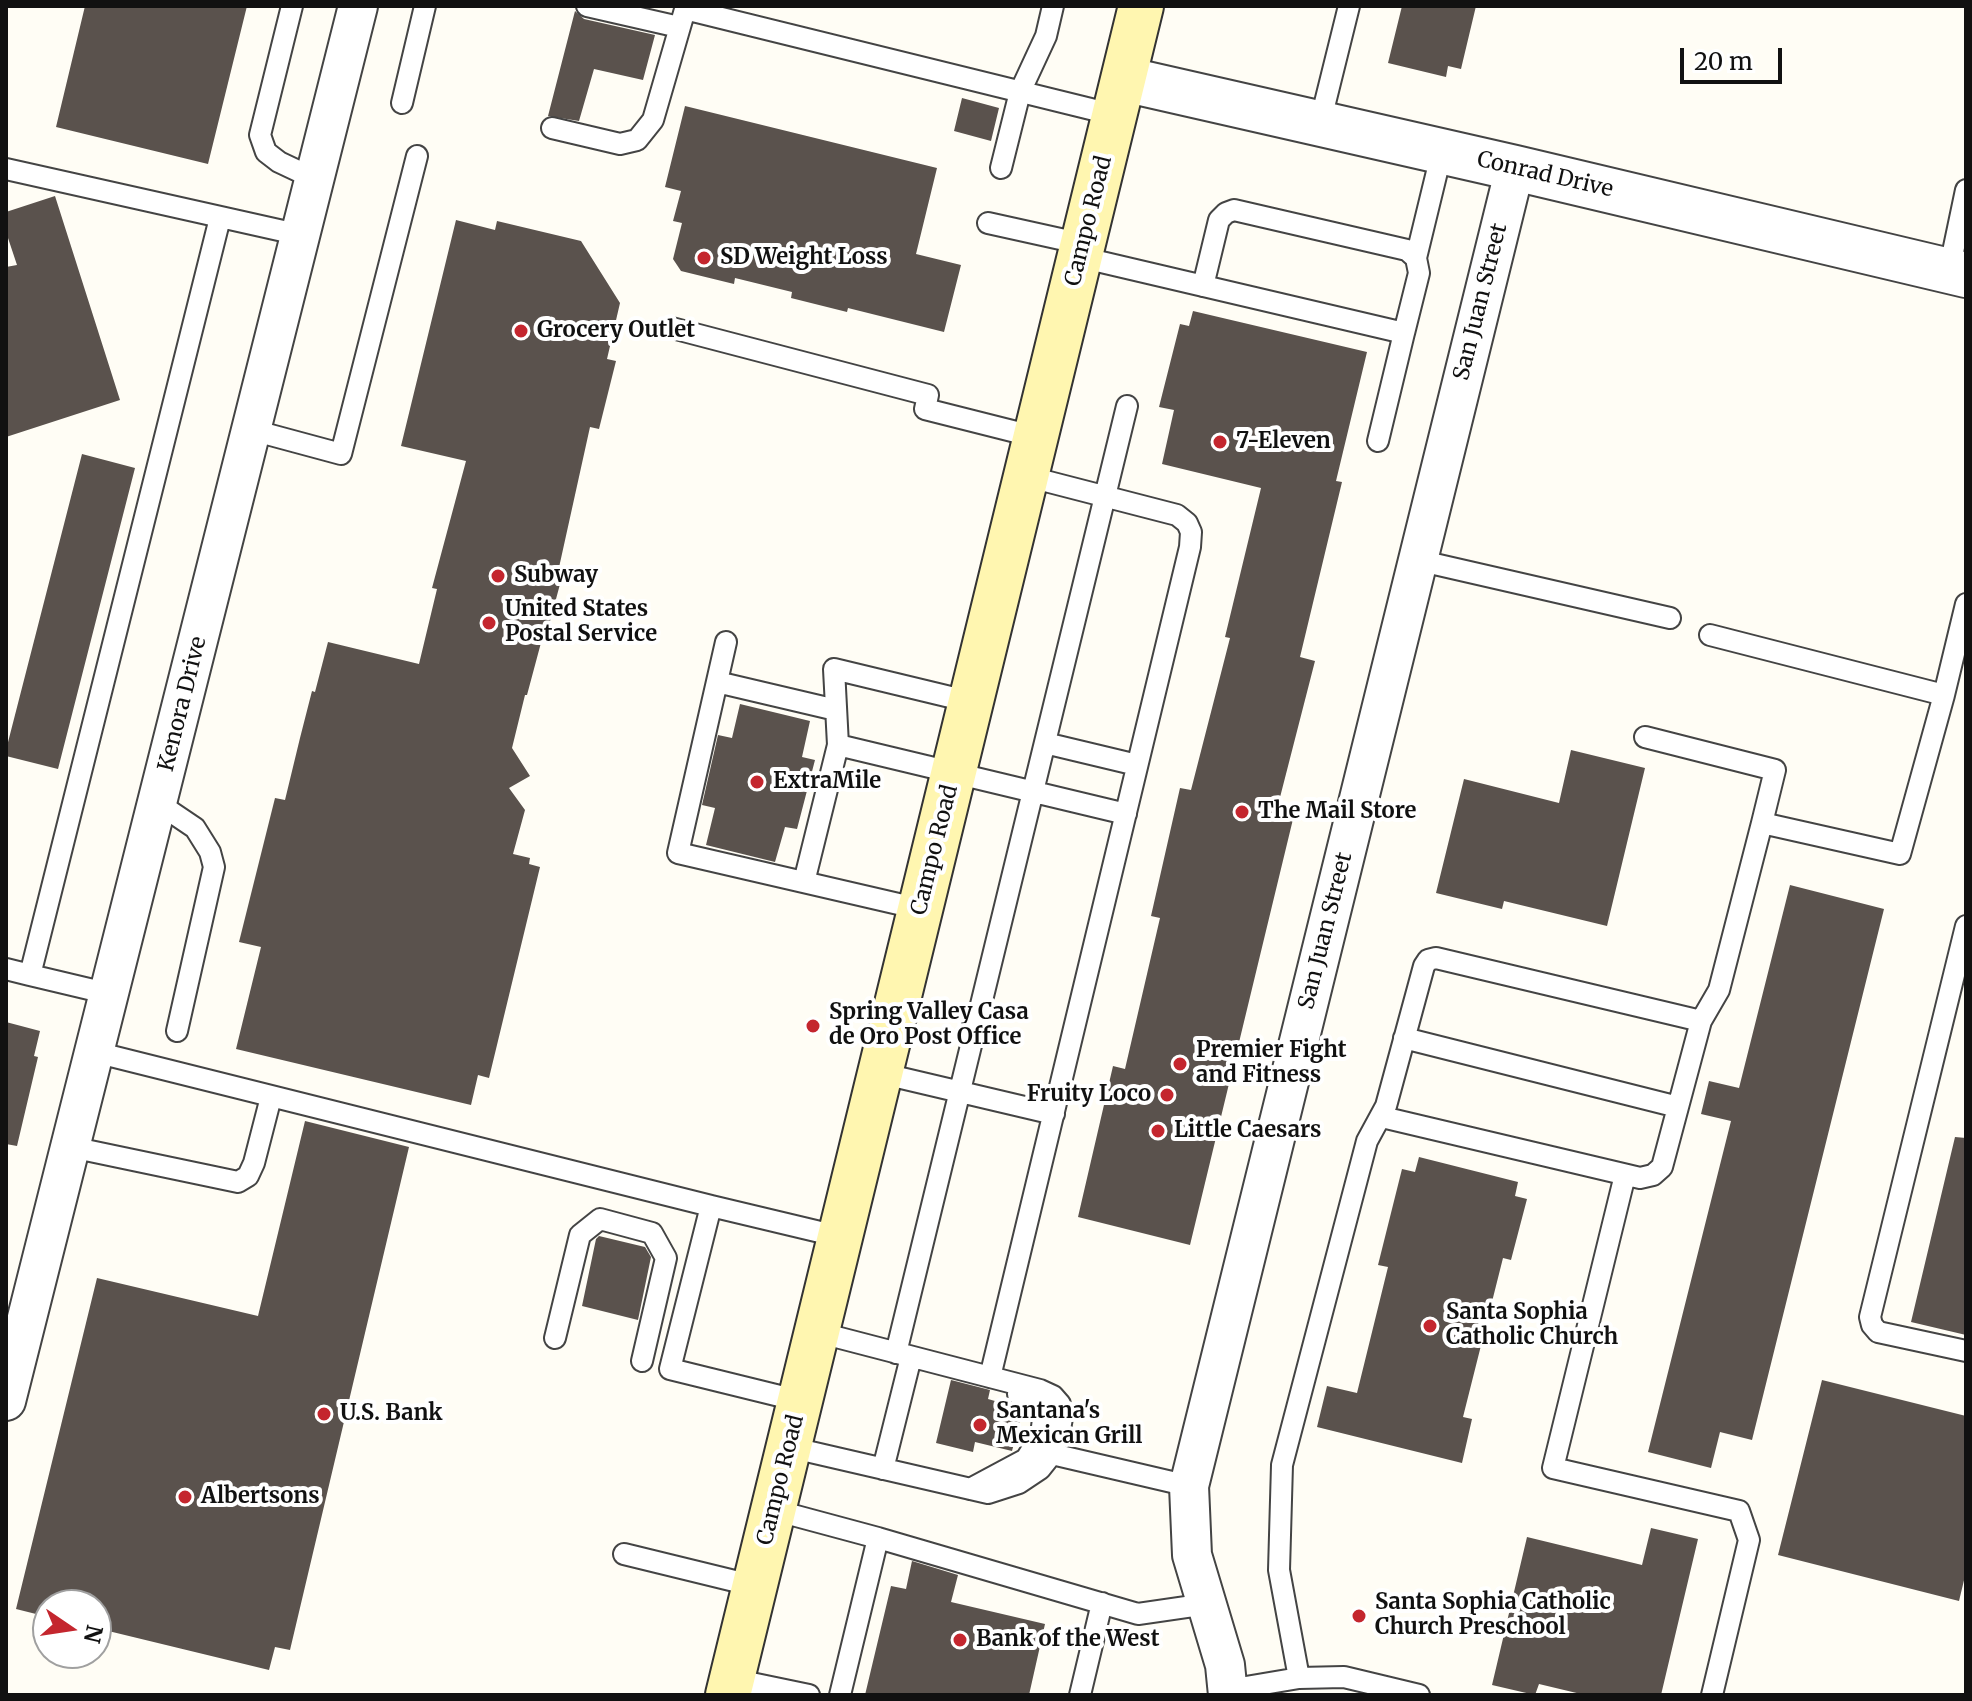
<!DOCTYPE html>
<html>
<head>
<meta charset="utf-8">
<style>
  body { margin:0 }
  #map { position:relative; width:1972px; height:1701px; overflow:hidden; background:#fffdf5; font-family:Merriweather,serif }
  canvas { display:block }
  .frame { position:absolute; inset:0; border:8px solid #111; pointer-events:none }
  .north { position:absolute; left:32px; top:1589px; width:80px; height:80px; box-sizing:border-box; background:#fff; border:2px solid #a0a0a0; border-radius:50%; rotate:103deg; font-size:22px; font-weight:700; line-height:32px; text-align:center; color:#111 }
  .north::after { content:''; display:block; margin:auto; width:28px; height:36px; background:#c4262e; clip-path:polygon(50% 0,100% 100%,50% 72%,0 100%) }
  .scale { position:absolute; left:1680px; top:48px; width:102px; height:36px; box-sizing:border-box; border:4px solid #111; border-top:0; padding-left:10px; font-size:24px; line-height:28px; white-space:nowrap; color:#111; -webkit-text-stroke:6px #fff; paint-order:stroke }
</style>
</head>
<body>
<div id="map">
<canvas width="1972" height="1701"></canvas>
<div class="frame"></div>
<div class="north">N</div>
<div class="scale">20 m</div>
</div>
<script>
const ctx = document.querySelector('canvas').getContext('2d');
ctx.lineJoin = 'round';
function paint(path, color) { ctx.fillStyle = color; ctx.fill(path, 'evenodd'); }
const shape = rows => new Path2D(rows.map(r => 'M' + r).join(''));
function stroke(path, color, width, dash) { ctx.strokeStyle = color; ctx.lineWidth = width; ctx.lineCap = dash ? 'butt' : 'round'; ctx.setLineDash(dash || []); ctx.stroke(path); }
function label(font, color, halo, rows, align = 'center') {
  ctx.font = font + ' Merriweather,serif'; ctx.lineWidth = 8; ctx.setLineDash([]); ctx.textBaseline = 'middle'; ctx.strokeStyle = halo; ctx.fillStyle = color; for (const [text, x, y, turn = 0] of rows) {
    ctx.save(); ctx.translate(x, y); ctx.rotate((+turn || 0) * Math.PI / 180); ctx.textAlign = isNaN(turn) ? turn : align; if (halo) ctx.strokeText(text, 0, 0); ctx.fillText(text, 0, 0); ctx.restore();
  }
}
paint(shape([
  [85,6,247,6,208,164,56,127],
  [1402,6,1476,6,1461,69,1448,66,1446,77,1388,63],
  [575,11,584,19,655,35,643,80,594,69,579,121,548,116],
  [962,98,999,108,991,141,954,131],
  [685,106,937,168,916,254,961,265,944,332,848,308,847,312,791,298,792,292,735,278,734,284,681,271,673,259,682,223,673,221,681,191,665,187],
  [55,196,120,400,6,437,6,267,17,265,6,232,6,212],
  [456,220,495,230,497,221,581,241,620,303,607,359,616,361,599,429,590,427,558,572,563,573,545,640,542,639,527,695,525,695,512,748,530,776,509,788,525,810,513,854,530,858,529,864,540,867,489,1078,478,1075,471,1105,236,1049,261,947,239,942,275,798,285,800,300,738,312,691,315,692,328,642,419,664,437,589,432,588,466,461,401,446],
  [1193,311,1367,352,1336,481,1342,482,1300,657,1315,661,1277,809,1294,815,1190,1245,1078,1217,1113,1066,1125,1069,1160,918,1151,916,1180,788,1191,790,1230,638,1225,637,1261,488,1162,464,1174,410,1159,407,1180,324,1189,326],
  [82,454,135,468,58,769,6,756,6,750],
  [740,704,810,721,802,757,815,760,797,829,785,827,775,862,706,845,715,808,702,805,718,735,732,738],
  [1571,750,1645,768,1607,926,1504,901,1502,909,1436,893,1464,779,1559,803],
  [1790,885,1884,909,1752,1440,1720,1432,1711,1468,1648,1452,1731,1121,1701,1114,1709,1081,1739,1088],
  [6,1022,40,1031,34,1056,38,1057,17,1146,6,1144],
  [305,1121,409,1147,290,1650,275,1647,269,1670,96,1628,96,1605,48,1605,48,1617,16,1609,97,1278,258,1316],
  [1955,1137,1966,1138,1966,1335,1911,1322],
  [1419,1157,1518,1182,1515,1196,1527,1199,1511,1260,1503,1258,1463,1417,1472,1419,1462,1463,1317,1427,1327,1386,1357,1393,1388,1267,1378,1265,1402,1169,1415,1172],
  [599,1236,645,1247,651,1257,638,1320,582,1306,596,1239],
  [951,1380,990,1390,988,1399,1023,1409,1012,1451,975,1442,973,1452,936,1443],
  [1822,1380,1966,1416,1966,1572,1959,1601,1778,1555],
  [1651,1528,1698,1539,1661,1695,1585,1695,1539,1684,1535,1695,1492,1685,1527,1537,1642,1565],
  [912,1561,958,1575,951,1602,1045,1624,1029,1695,865,1695,891,1586,906,1589]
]), '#5a524d');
const service = shape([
  [292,6,260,135,266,152,279,162,315,179],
  [587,6,679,27],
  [685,9,1115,115],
  [402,103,425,6],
  [1320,123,1349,6],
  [552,128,620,144,637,140,653,120,686,6],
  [1001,168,1020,92,1046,36,1053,6],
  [6,169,301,235],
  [988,223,1083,244],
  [1080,257,1404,333,1378,441],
  [1416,258,1442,151],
  [1949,271,1966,190],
  [1203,286,1219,220,1226,213,1234,210,1407,250,1416,258,1419,273,1404,333],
  [672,328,928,395,925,409,1036,437],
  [252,430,341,454,417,156],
  [1417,560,1670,618],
  [1710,635,1944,695,1966,604],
  [726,642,678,853,920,909],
  [717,682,836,710],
  [1645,737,1775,770,1762,823],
  [1045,743,1137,765],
  [838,745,1126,814],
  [158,803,195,828,210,852,214,867,177,1031],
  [804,882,838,745,834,669,971,702],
  [1966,926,1870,1317,1872,1325,1878,1332,1966,1351],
  [6,969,30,975],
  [110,994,30,975,220,218],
  [1404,1038,1678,1107],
  [95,1052,711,1206,670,1369,800,1401],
  [880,1073,1054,1114],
  [1382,1117,1640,1178,1653,1175,1662,1167,1701,1021],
  [71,1147,238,1182,248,1176,254,1163,271,1097],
  [1625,1175,1553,1468,1739,1511,1749,1540,1712,1695],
  [711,1206,841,1237],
  [555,1338,580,1235,600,1219,652,1233,666,1258,642,1361],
  [896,1353,1127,406],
  [990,1377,1190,547,1191,532,1187,523,1177,515,1026,476],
  [789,1447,988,1493,1019,1483,1040,1469,1052,1454,1059,1435,1062,1418,1060,1404,1053,1396,1040,1390,817,1332],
  [1052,1454,1189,1486],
  [883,1469,911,1357],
  [970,1489,1026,1459,1041,1435,1044,1411,1031,1397,1018,1394],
  [774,1510,878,1538,840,1695],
  [878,1538,1138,1614,1207,1604],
  [624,1554,755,1586],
  [1299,1678,1344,1677,1419,1695],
  [732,1679,809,1695],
  [1228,1690,1299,1678,1279,1570,1282,1465,1367,1141,1386,1106,1424,966,1428,960,1436,958,1701,1021,1719,990,1762,823,1900,854,1944,695],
  [1080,1695,1102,1603]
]);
const minor = shape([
  [6,1401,358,6],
  [1228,1695,1225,1665,1192,1555,1189,1486,1515,168]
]);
const tertiary = shape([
  [1124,79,1515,168,1966,275]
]);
const secondary = shape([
  [728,1695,1141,6]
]);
stroke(service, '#444', 24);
stroke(minor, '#444', 42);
stroke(tertiary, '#444', 48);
stroke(secondary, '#333', 48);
stroke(service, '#fff', 20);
stroke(minor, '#fff', 38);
stroke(tertiary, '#fff', 44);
stroke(secondary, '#fff6b0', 44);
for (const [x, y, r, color] of [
  [704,258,8,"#c4262e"],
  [521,331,8,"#c4262e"],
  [1220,442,8,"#c4262e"],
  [498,576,8,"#c4262e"],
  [489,623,8,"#c4262e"],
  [757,782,8,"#c4262e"],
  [1242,812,8,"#c4262e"],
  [813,1026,8,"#c4262e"],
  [1180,1064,8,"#c4262e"],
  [1167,1095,8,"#c4262e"],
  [1158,1131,8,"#c4262e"],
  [1430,1326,8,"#c4262e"],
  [324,1414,8,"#c4262e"],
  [980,1425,8,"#c4262e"],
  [185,1497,8,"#c4262e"],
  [1359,1616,8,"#c4262e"],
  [960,1640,8,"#c4262e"]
]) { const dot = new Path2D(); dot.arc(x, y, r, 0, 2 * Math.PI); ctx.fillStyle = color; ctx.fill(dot); stroke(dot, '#fff', 3); }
label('22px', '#111', '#fff', [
  ["Conrad Drive",1545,175,13],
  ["Campo Road",1089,221,-76],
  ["San Juan Street",1481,302,-76],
  ["Kenora Drive",183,704,-76],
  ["Campo Road",935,850,-76],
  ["San Juan Street",1326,931,-76],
  ["Campo Road",781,1480,-76]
]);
label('bold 22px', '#111', '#fff', [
  ["SD Weight Loss",720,258],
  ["Grocery Outlet",537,331],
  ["7-Eleven",1236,442],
  ["Subway",514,576],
  ["United States",505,610],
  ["Postal Service",505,635],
  ["ExtraMile",773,782],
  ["The Mail Store",1258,812],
  ["Spring Valley Casa",829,1013],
  ["de Oro Post Office",829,1038],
  ["Premier Fight",1196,1051],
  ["and Fitness",1196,1076],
  ["Fruity Loco",1151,1095,"right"],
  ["Little Caesars",1174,1131],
  ["Santa Sophia",1446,1313],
  ["Catholic Church",1446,1338],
  ["Santana's",996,1412],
  ["Mexican Grill",996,1437],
  ["U.S. Bank",340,1414],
  ["Albertsons",201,1497],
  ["Santa Sophia Catholic",1375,1603],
  ["Church Preschool",1375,1628],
  ["Bank of the West",976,1640]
], 'left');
</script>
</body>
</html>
